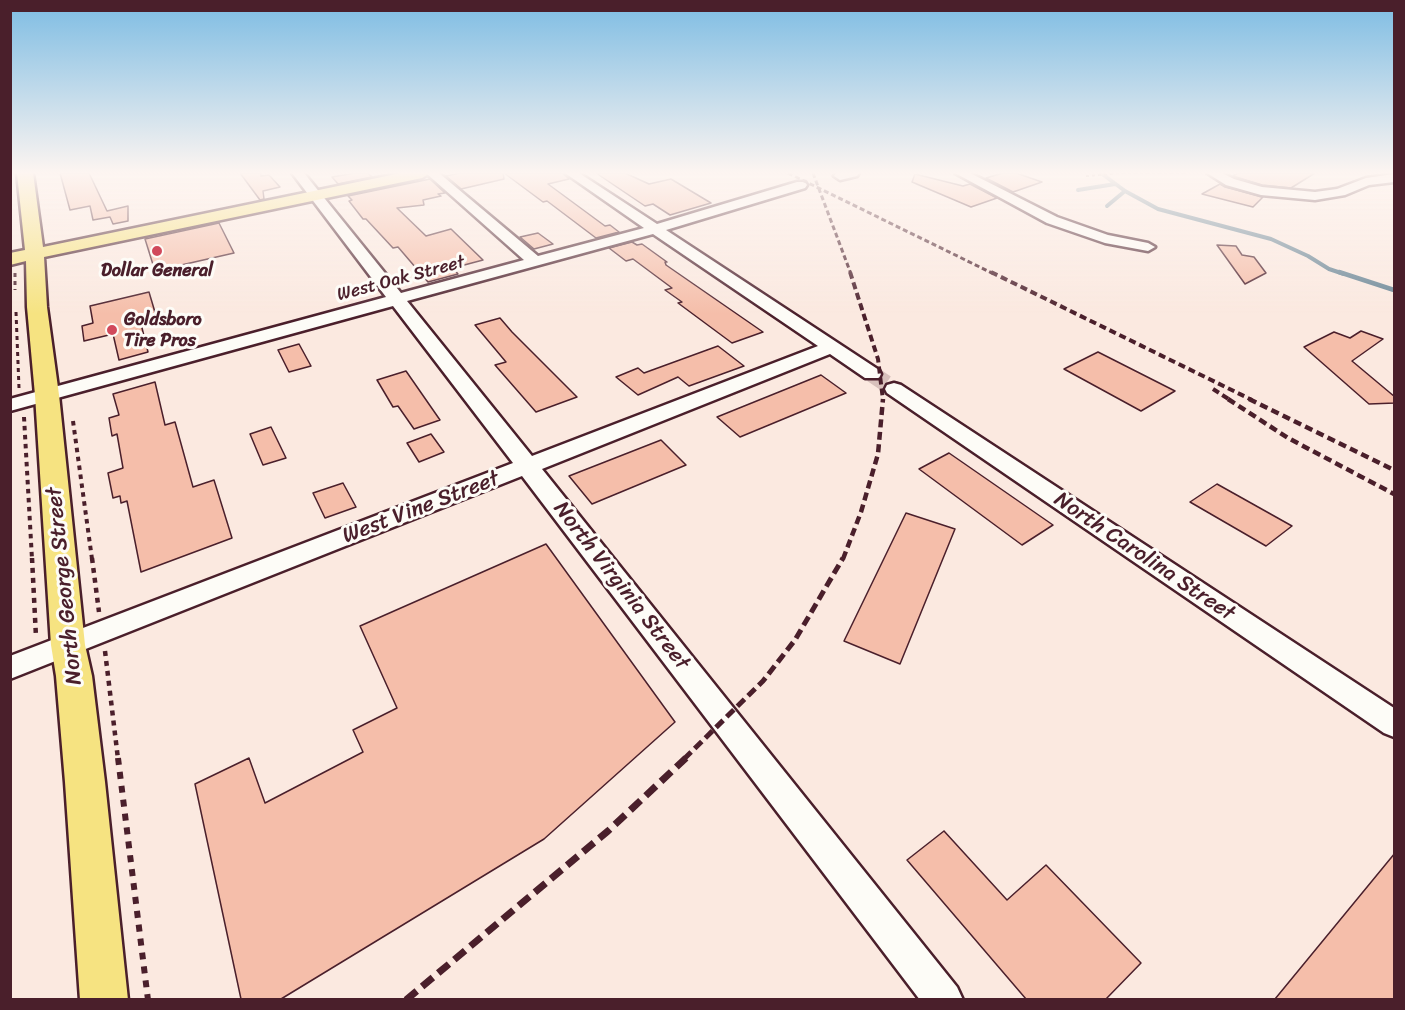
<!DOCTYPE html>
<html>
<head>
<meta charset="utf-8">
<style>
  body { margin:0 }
  #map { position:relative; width:1405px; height:1010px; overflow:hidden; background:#fbe9e0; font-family:Sriracha,sans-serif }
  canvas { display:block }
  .frame { position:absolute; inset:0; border:12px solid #4a1f2b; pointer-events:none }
</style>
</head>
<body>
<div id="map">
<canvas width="1405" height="1010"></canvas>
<div class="frame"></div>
</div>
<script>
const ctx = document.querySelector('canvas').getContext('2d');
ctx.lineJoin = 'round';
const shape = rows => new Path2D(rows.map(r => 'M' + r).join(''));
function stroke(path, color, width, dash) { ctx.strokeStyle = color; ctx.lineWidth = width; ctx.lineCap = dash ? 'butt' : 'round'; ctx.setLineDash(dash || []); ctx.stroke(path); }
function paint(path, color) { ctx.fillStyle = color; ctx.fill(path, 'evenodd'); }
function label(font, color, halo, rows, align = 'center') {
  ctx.font = font + ' Sriracha,sans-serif'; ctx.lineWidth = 6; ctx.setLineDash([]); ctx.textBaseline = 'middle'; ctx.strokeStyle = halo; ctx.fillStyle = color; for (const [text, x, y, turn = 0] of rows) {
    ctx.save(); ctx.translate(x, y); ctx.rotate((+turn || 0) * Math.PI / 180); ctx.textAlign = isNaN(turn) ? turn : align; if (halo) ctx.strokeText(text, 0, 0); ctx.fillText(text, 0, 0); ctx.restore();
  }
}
stroke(shape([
  [1101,173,1125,191,1158,209,1271,239,1308,256,1329,269,1344,274],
  [1078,190,1115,184],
  [1107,206,1125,191]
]), '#698595', 4);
stroke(shape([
  [1339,272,1394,290]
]), '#698595', 4.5);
const building = shape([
  [60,173,89,173,107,211,128,206,128,221,113,224,110,217,93,220,90,206,70,210,60,173],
  [240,173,261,173,261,176,269,175,280,187,263,191,264,199,260,200,240,173],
  [355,173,368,173,372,177,338,184,332,177,355,173],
  [460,173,503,173,504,179,461,189,446,176,460,173],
  [504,173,563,173,569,179,548,184,605,226,610,225,619,232,596,238,547,201,543,202,504,173],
  [596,173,625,173,649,184,671,179,711,203,670,215,653,204,645,206,596,173],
  [1003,173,1016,173,1042,182,1013,192,986,178,1003,173],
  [1238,173,1315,173,1291,188,1262,185,1233,176,1238,173],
  [915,174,963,186,970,184,997,198,971,207,912,182,915,174],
  [430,179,445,193,438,194,441,196,423,200,424,205,397,208,426,236,451,229,483,260,453,268,458,274,428,282,398,247,393,248,366,219,363,219,349,201,352,200,348,196,430,179],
  [1220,184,1225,187,1263,197,1253,207,1202,194,1220,184],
  [219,223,234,253,155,271,145,239,219,223],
  [538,233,553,244,534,249,520,237,538,233],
  [632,242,637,245,642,244,667,262,665,262,666,265,763,332,732,343,678,303,682,302,665,290,672,288,633,259,626,261,609,248,632,242],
  [1217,245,1236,246,1242,255,1254,257,1266,273,1245,284,1217,245],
  [149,292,157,319,141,324,148,352,119,360,113,334,84,341,82,326,93,323,90,306,149,292],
  [500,318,512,332,577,397,536,412,495,365,506,362,475,325,500,318],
  [1361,331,1383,339,1352,361,1395,397,1395,403,1369,404,1304,347,1334,332,1350,338,1361,331],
  [299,344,311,366,289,372,278,350,299,344],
  [718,346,744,366,689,386,678,377,638,395,616,377,638,368,644,373,718,346],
  [1098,352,1175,391,1141,411,1064,369,1098,352],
  [406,371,440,420,414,429,398,406,393,407,377,380,406,371],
  [821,375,846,393,740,437,717,417,821,375],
  [155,382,165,425,175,422,193,487,214,480,232,538,141,572,127,501,121,503,120,496,113,498,108,473,123,468,117,434,112,436,109,418,119,415,113,394,155,382],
  [271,427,286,458,263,465,250,434,271,427],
  [431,434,444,452,419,462,407,443,431,434],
  [661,440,686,465,592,504,569,476,661,440],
  [949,453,1053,525,1022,545,919,469,949,453],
  [343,483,356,507,325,518,313,493,343,483],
  [1217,484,1292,526,1266,546,1190,502,1217,484],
  [906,513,955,529,900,664,844,641,906,513],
  [546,544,675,722,544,839,281,999,241,999,195,784,249,758,265,803,363,752,353,730,397,708,360,626,546,544],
  [944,831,1007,900,1046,865,1141,963,1106,999,1026,999,907,860,944,831],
  [1395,853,1395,999,1275,999,1395,853]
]);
paint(building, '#f5beaa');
stroke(building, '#4a1f2b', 1.5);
stroke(shape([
  [872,374,894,389]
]), '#d8c1bc', 17, [17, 8]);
const minor = shape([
  [292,173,304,173,401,293,524,260,426,173,439,173,538,256,644,228,565,173,579,173,657,224,797,182,805,182,807,185,805,188,666,230,879,370,881,374,879,378,865,378,830,354,542,469,957,987,963,1000,920,1000,522,476,10,679,10,656,513,463,393,306,10,411,10,399,386,297,292,173],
  [653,234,818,346,532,456,407,301,653,234],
  [836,173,859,173,857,176,840,180,834,176,836,173],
  [955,173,970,173,1057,217,1108,235,1148,243,1155,247,1148,251,1105,243,1047,223,955,173],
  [1207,173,1222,173,1234,179,1262,187,1315,192,1337,189,1366,178,1394,174,1394,182,1369,185,1345,195,1315,200,1261,195,1226,185,1207,173],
  [894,383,901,385,1394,708,1394,737,1384,733,887,393,885,389,887,385,894,383]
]);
const major = shape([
  [17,173,33,173,43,247,401,173,430,173,422,178,44,257,47,307,59,395,85,645,92,676,105,782,128,1000,80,1000,65,782,56,676,51,645,35,395,27,307,26,261,10,265,10,253,25,250,17,173]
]);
stroke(minor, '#4a1f2b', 5);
stroke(major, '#4a1f2b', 5);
stroke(shape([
  [1086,176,1121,173,1185,173]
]), '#4a1f2b', 2, [3, 3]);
stroke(shape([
  [15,273,15,290],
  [16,312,19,388]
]), '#4a1f2b', 3, [4, 4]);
stroke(shape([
  [24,417,32,559],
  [73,421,92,559]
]), '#4a1f2b', 4, [4.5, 4.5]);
stroke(shape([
  [32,558,36,637],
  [92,558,99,612],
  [105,651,118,759]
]), '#4a1f2b', 4.5, [5, 5]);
stroke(shape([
  [118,758,148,1000]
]), '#4a1f2b', 6, [7, 7]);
paint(minor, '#fdfcf7');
paint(major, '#f6e381');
stroke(shape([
  [788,173,994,274],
  [813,173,851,274]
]), '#4a1f2b', 3, [5, 3]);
stroke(shape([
  [850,272,878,359,883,400],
  [991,272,1252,400],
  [1213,389,1230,400]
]), '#4a1f2b', 4, [7, 4]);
stroke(shape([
  [1228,399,1288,438,1394,494],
  [1249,399,1394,470],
  [843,559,861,512,878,454,883,399]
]), '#4a1f2b', 4.5, [8, 4.5]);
stroke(shape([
  [684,759,763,681,795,640,843,558]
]), '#4a1f2b', 5, [10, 5]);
stroke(shape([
  [406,1000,608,831,686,758]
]), '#4a1f2b', 7, [14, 7]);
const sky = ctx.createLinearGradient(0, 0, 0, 314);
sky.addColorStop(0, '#7dbce3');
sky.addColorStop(0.55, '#fdf5f1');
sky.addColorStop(1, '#fdf5f100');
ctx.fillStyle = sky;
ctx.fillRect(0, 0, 1405, 314);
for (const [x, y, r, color] of [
  [157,251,6,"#d1495b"],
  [112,330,6,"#d1495b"]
]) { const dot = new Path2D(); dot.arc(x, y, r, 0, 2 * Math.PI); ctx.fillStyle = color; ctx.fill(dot); stroke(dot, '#fdfcf7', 2); }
label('bold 18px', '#4a1f2b', '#fdfcf7', [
  ["Dollar General",157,271],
  ["Goldsboro",124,320,"left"],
  ["Tire Pros",124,341,"left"]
]);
label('18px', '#4a1f2b', '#fdfcf7', [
  ["West Oak Street",401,279,-15]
]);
label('22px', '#4a1f2b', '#fdfcf7', [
  ["West Vine Street",421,508,-21],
  ["North Carolina Street",1144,557,34],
  ["North George Street",65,586,-96],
  ["North Virginia Street",621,586,52]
]);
</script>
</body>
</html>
